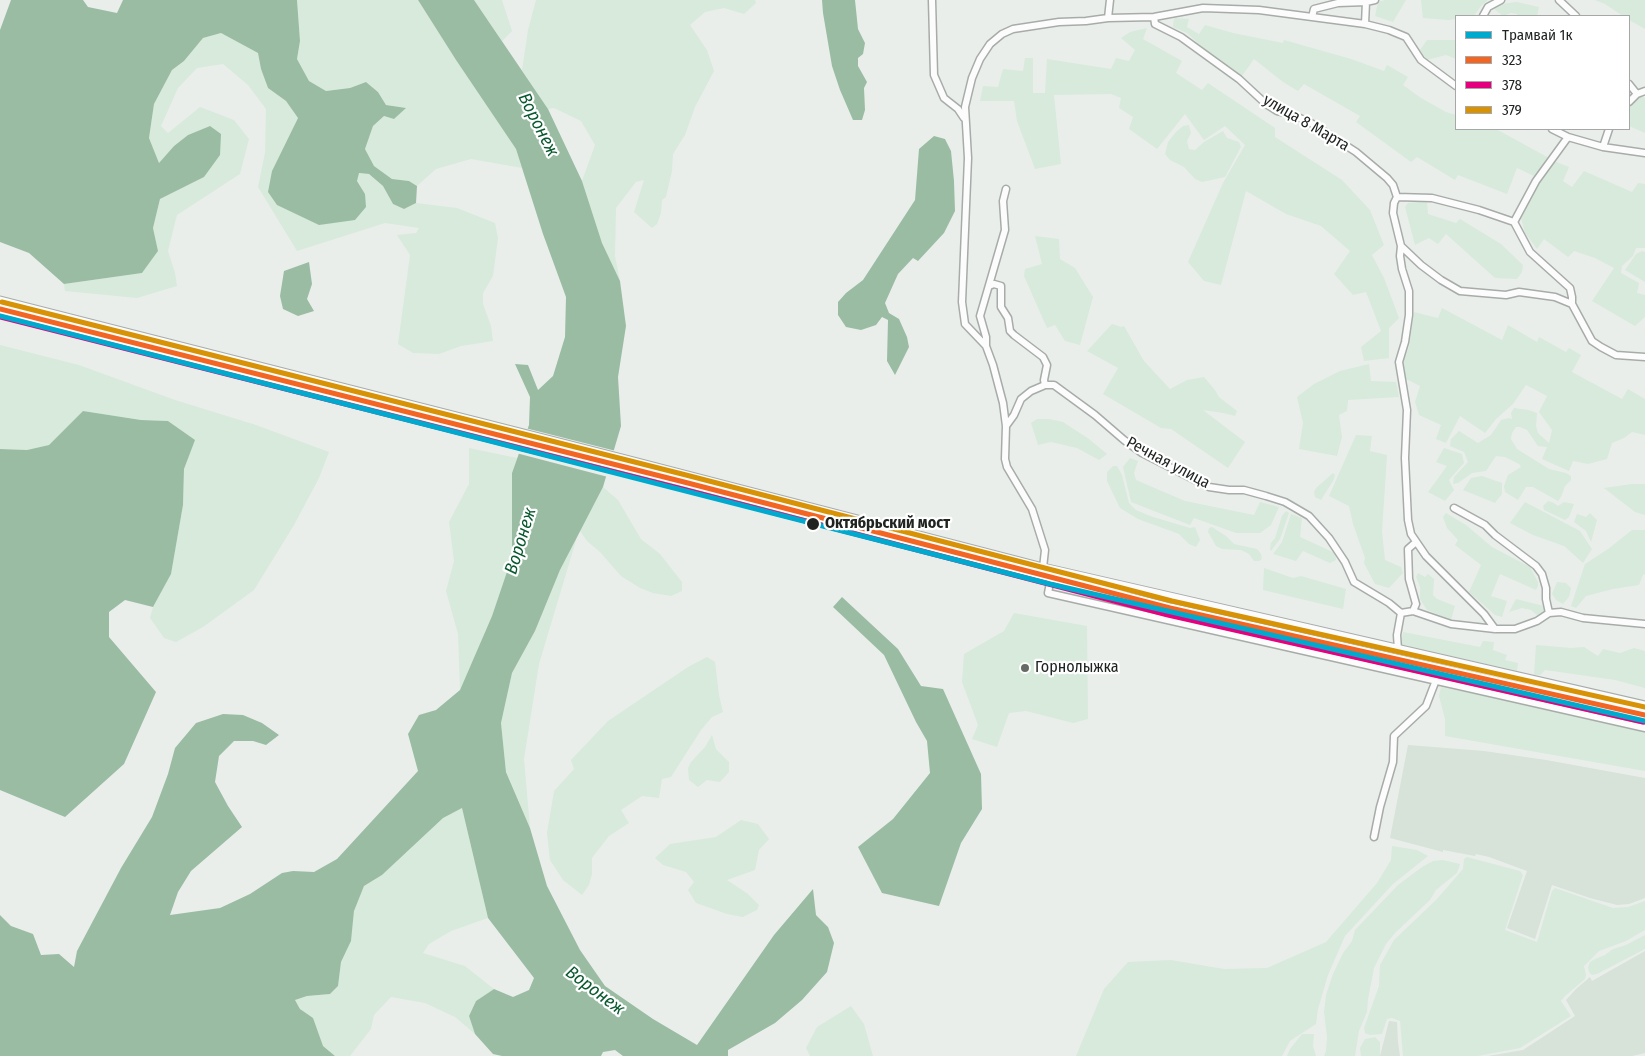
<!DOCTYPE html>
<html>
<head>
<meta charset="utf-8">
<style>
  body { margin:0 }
  #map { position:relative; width:1645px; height:1056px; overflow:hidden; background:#e9eeea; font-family:"Fira Sans Condensed",sans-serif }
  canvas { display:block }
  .legend { position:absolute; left:1455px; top:15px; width:175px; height:115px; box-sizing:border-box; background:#fff; border:1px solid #a6a7a6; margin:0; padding:6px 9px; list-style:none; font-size:15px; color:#202421 }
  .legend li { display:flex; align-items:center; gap:10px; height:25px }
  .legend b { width:25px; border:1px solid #a6a7a6 }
</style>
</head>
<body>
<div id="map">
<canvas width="1645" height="1056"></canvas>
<ul class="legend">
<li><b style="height:6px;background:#00a9ce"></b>Трамвай 1к</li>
<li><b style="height:6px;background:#f26522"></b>323</li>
<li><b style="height:6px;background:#e5007d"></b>378</li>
<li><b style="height:6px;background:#d79205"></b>379</li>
</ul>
</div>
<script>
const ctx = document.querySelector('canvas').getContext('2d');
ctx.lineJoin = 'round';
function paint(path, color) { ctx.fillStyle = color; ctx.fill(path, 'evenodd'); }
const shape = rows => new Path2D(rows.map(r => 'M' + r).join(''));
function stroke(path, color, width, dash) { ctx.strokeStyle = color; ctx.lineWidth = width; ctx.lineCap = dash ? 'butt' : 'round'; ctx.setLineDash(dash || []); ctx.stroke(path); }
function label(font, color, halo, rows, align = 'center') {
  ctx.font = font + ' "Fira Sans Condensed",sans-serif'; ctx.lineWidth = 4.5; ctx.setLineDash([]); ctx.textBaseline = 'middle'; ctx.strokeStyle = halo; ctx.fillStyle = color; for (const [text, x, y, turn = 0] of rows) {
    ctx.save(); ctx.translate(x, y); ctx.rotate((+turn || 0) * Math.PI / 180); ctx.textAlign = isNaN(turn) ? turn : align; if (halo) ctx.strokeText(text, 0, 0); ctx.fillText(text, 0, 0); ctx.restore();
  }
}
paint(shape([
  [1408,745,1484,751,1546,760,1645,778,1645,898,1629,904,1617,905,1590,898,1552,885,1535,939,1507,928,1527,871,1489,857,1476,854,1475,856,1443,850,1443,852,1390,838],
  [1645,951,1645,1053,1632,1056,1488,1056,1523,1050,1575,1016,1566,1000,1576,989,1590,977,1592,981],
  [1389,1021,1397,1022,1398,1042,1400,1056,1380,1056]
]), '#d7e2d9');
paint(shape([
  [297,0,418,0,456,60,516,149,522,168,471,159,436,169,417,186,409,181,392,179,374,166,365,149,373,126,384,116,394,119,405,108,386,105,378,92,366,82,350,88,326,91,309,81,297,59,300,41],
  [474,0,502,0,512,31,502,41],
  [536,0,755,0,756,3,744,14,724,8,705,12,690,25,707,50,714,71,695,107,685,135,673,154,672,171,666,197,662,200,661,213,657,224,652,228,634,212,644,180,636,182,616,208,615,256,620,281,602,243,582,181,595,145,581,121,554,108,548,109,522,70,528,30],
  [1385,0,1406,0,1393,22,1375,16,1378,2],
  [1421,0,1488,0,1481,6,1474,16,1456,16,1456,19,1448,20,1423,18],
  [1595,0,1645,0,1645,29,1629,20,1629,16,1623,16,1605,4],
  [1517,2,1539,7,1537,16,1517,16,1517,14,1511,13,1503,16,1493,8,1501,4],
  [1174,18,1189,19,1187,27,1199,34,1205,25,1233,33,1283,43,1284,40,1351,59,1384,71,1387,65,1408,77,1403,85,1421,98,1446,112,1456,115,1456,129,1496,129,1549,158,1534,176,1517,168,1507,194,1458,175,1455,180,1417,157,1411,162,1356,122,1360,116,1304,84,1298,91,1283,82,1254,59,1242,76,1207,52,1187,33,1173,27],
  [1147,28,1143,39,1182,61,1176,73,1202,90,1208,83,1275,128,1275,137,1342,180,1370,210,1384,245,1372,255,1384,278,1399,318,1389,328,1389,358,1364,361,1361,347,1381,331,1366,292,1353,295,1334,274,1350,251,1321,226,1286,214,1246,191,1221,285,1204,281,1188,262,1223,183,1245,145,1225,126,1204,140,1185,114,1157,149,1129,129,1133,117,1119,108,1121,98,1111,94,1054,95,1061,164,1035,169,1017,121,1014,101,980,101,983,86,998,87,1003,69,1023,71,1025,58,1033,58,1033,93,1045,93,1047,59,1111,69,1116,58,1129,61,1135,50,1121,38,1130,32],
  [221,33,258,53,261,69,268,88,286,101,298,118,272,171,365,194,357,181,358,173,369,174,383,186,393,204,404,209,416,203,457,208,495,223,498,238,493,276,483,293,483,304,491,326,493,341,461,346,439,354,413,353,398,344,410,255,397,235,416,233,419,228,385,223,297,251,258,187,265,153,266,109,248,85,223,64,197,68,178,88,161,126,168,133,200,107,234,120,249,139,240,174,177,215,168,251,175,273,177,286,137,298,65,291,64,284,142,273,158,251,153,228,160,199,204,177,210,126,188,135,174,146,159,163,149,138,154,104,172,70,184,61,203,38],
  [1427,40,1456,40,1456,59,1446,55,1427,60,1420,50],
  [1640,96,1645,98,1645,133,1629,126,1629,106],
  [1189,125,1191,133,1187,141,1189,149,1195,150,1204,142,1223,131,1227,138,1239,142,1241,147,1225,177,1202,182,1195,179,1184,167,1170,160,1165,154,1168,142,1176,132,1183,126],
  [1554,161,1569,167,1563,181,1572,187,1584,171,1632,192,1638,183,1645,184,1645,248,1636,248,1633,256,1622,266,1621,273,1639,283,1637,293,1645,295,1645,317,1635,326,1592,301,1614,268,1595,258,1574,251,1568,257,1544,239,1537,249,1525,233,1521,218,1538,185],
  [1427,201,1428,214,1456,223,1460,219,1501,244,1523,265,1522,272,1517,279,1495,278,1446,234,1438,244,1429,238,1415,245,1405,207,1408,203],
  [1035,236,1059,239,1060,259,1075,268,1093,297,1080,345,1065,341,1055,325,1047,328,1024,276,1025,269,1042,264],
  [1642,251,1645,252,1645,282,1625,270,1636,254],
  [1442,308,1502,340,1508,325,1537,342,1539,337,1566,352,1569,348,1581,355,1572,372,1622,399,1628,389,1645,399,1645,435,1632,432,1624,438,1612,443,1607,459,1588,464,1573,461,1569,471,1542,459,1547,447,1538,446,1527,430,1520,427,1516,427,1512,433,1511,439,1517,449,1549,469,1566,473,1571,476,1571,480,1565,486,1561,497,1558,501,1533,487,1526,487,1518,500,1505,492,1504,486,1508,475,1521,467,1519,464,1505,457,1496,456,1486,471,1472,473,1458,483,1453,484,1454,477,1468,462,1464,452,1450,446,1451,439,1459,431,1478,443,1491,435,1501,420,1509,418,1512,419,1511,413,1514,408,1529,410,1537,413,1536,426,1538,433,1549,443,1552,430,1539,412,1547,396,1526,385,1513,404,1496,419,1485,433,1460,416,1446,443,1436,439,1441,425,1419,415,1415,402,1420,386,1404,378,1403,362,1409,347,1414,312,1438,318],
  [1112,324,1121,327,1124,326,1144,361,1170,389,1187,380,1204,377,1215,390,1219,397,1237,411,1235,416,1223,413,1203,410,1245,442,1228,468,1171,429,1161,428,1103,394,1118,368,1087,351],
  [0,345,79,365,175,400,256,425,329,452,319,478,294,525,254,590,203,627,176,642,164,638,150,618,153,607,171,573,183,505,184,469,194,440,168,421,141,420,83,411,49,445,27,450,0,449],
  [1369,364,1371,381,1396,382,1399,397,1348,400,1347,411,1339,415,1342,437,1337,456,1299,449,1303,423,1297,397,1314,384,1340,371],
  [1037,419,1049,419,1063,422,1089,439,1107,454,1099,460,1077,448,1051,442,1038,445,1031,423],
  [1356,435,1372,436,1370,451,1387,455,1382,532,1385,560,1401,567,1403,573,1389,588,1375,584,1364,563,1365,558,1353,524,1349,506,1329,496],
  [469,448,517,458,512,473,512,557,492,616,460,690,458,634,446,591,454,561,449,522,469,484],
  [1444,448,1462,454,1464,463,1449,480,1454,490,1445,501,1428,492,1447,466,1436,462],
  [1130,458,1138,461,1134,473,1136,480,1185,501,1254,515,1260,502,1279,507,1271,525,1260,533,1236,533,1194,518,1190,525,1131,502,1123,467],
  [1113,466,1117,466,1122,475,1129,503,1136,510,1150,516,1190,528,1195,527,1200,540,1196,547,1189,544,1179,534,1138,519,1120,508,1107,481,1107,472],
  [1333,473,1335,475,1333,481,1321,500,1315,497,1314,492,1316,488],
  [1482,476,1502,483,1502,494,1495,503,1463,490,1471,478],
  [1632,484,1645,484,1645,515,1635,512,1604,488],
  [603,487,618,500,641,539,660,554,682,582,682,591,671,596,653,593,640,588,621,576,600,552,587,541,580,531],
  [1548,501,1554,503,1558,506,1564,502,1574,504,1569,517,1565,520,1544,510,1543,506],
  [1525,502,1580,531,1592,549,1583,563,1564,546,1533,535,1510,523],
  [1286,511,1289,513,1280,539,1271,551,1270,549,1271,543,1275,538,1282,516],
  [1446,513,1466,525,1492,547,1530,567,1538,582,1538,586,1536,590,1500,574,1491,596,1507,601,1502,617,1495,615,1469,592,1481,565,1455,545,1458,540,1447,528,1443,517],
  [1590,513,1597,520,1591,542,1586,531,1574,522,1577,514,1586,517],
  [1291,514,1302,518,1300,537,1335,553,1336,560,1330,563,1303,551,1296,561,1273,554,1282,542],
  [1212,527,1226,536,1234,544,1257,549,1261,554,1262,559,1259,561,1254,561,1249,554,1241,550,1222,549,1216,546,1208,532,1209,528],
  [1632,530,1645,530,1645,574,1643,575,1639,585,1613,589,1586,596,1576,608,1571,606,1585,564,1608,549],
  [577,537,539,664,524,759,530,828,506,771,501,723,512,673,535,631,560,570],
  [1264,568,1293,578,1301,576,1346,589,1343,609,1263,590],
  [1418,573,1425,577,1428,574,1434,579,1433,595,1437,599,1455,606,1451,620,1427,610,1420,599,1420,587,1416,577],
  [1557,582,1566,583,1571,588,1569,597,1563,604,1556,600,1552,594],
  [1516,599,1544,606,1544,612,1541,615,1537,615,1531,610,1522,608,1509,612],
  [1014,613,1087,626,1088,719,1073,723,1026,711,1009,713,997,747,972,739,978,725,962,682,964,654,1004,631],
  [1403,632,1480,647,1483,641,1494,642,1493,650,1507,655,1505,660,1518,663,1517,671,1401,645],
  [1536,645,1571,648,1584,647,1598,656,1603,649,1620,653,1634,648,1645,651,1645,688,1615,680,1545,670,1540,675,1534,675],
  [707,657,715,662,719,695,723,712,712,717,701,730,671,777,662,779,659,798,642,796,621,810,629,823,609,836,592,858,592,874,589,885,582,895,563,880,550,860,547,833,554,791,574,769,571,760,608,721,688,667],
  [1441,687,1505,700,1645,732,1645,771,1445,736,1445,719,1439,696],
  [712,735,716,749,729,762,729,772,720,782,707,780,698,787,689,780,688,768,691,762,705,747],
  [462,808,488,918,451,931,429,944,423,953,465,966,494,989,476,1001,469,1016,475,1034,455,1017,425,1003,391,997,374,1015,371,1029,350,1056,335,1056,323,1046,295,1000,307,996,330,994,338,986,341,962,351,941,354,911,364,886,382,875,443,817],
  [741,820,758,824,769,839,759,850,755,870,727,880,748,894,759,905,757,910,743,917,727,914,696,903,688,890,694,882,686,872,663,865,655,858,670,844,716,837],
  [1392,846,1417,850,1428,856,1393,884,1345,936,1328,975,1318,1009,1316,1024,1290,1041,1282,1056,1076,1056,1104,989,1128,962,1171,960,1224,969,1267,968,1326,942,1377,883,1391,860],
  [1467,857,1520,871,1523,875,1505,930,1537,942,1552,891,1555,888,1613,908,1628,907,1645,901,1645,930,1626,941,1599,951,1584,966,1586,975,1585,979,1565,996,1561,1001,1571,1016,1520,1048,1478,1056,1403,1056,1400,1021,1392,1018,1387,1019,1382,1034,1370,1035,1365,1033,1364,1028,1379,986,1380,965,1394,940,1436,900,1463,869,1464,859],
  [1443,860,1460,864,1457,873,1436,890,1430,900,1395,933,1386,944,1374,968,1368,999,1367,1012,1359,1031,1355,1056,1324,1056,1326,1051,1327,1037,1324,1012,1326,995,1333,974,1343,953,1352,941,1355,930,1398,885,1422,867,1433,861],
  [1645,935,1645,949,1597,974,1592,975,1589,972,1588,967,1590,962,1595,959,1605,955,1613,949,1626,945],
  [851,1006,864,1024,873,1056,810,1056,806,1048,817,1027],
  [1302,1034,1314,1034,1313,1046,1316,1056,1287,1056,1290,1049],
  [1375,1037,1380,1042,1380,1056,1361,1056,1360,1048,1365,1039]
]), '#d7eadc');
paint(shape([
  [11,0,83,0,88,7,117,13,123,0,297,0,300,41,297,59,309,81,326,91,350,88,366,82,378,92,386,105,406,108,394,119,384,116,373,126,365,149,374,166,392,179,409,181,417,186,416,203,404,209,393,204,383,186,369,174,359,173,357,181,365,194,366,207,355,220,319,225,277,205,268,192,272,171,298,118,286,101,268,88,261,69,258,53,221,33,203,38,184,61,172,70,154,104,149,138,159,163,174,146,188,135,210,126,221,134,220,155,204,177,160,199,153,228,158,251,142,273,64,284,29,253,0,242,0,30],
  [418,0,474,0,548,109,582,181,602,243,620,281,626,326,618,377,621,426,603,487,560,570,535,631,512,673,501,723,506,772,530,828,547,886,580,950,605,986,653,1019,697,1045,774,935,813,889,816,915,828,927,834,943,827,972,802,1000,775,1023,728,1050,728,1056,623,1056,615,1050,603,1052,601,1056,502,1056,493,1054,475,1034,469,1016,476,1001,494,989,513,997,529,990,534,978,488,918,462,808,443,818,382,875,364,886,354,911,351,941,341,962,338,986,330,994,307,996,295,1000,300,1009,313,1018,323,1046,335,1056,0,1056,0,915,11,926,33,934,41,955,59,954,74,967,77,951,121,868,152,817,168,774,175,748,196,723,223,714,243,715,262,723,279,735,266,745,253,741,234,741,219,756,215,782,228,806,242,827,191,871,178,892,170,915,220,908,250,894,282,873,293,871,314,872,337,859,418,771,408,734,419,715,436,710,460,690,492,616,512,557,512,473,529,425,530,397,515,364,528,365,538,390,553,376,565,337,566,297,543,234,516,149,456,60],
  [822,0,855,0,858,29,865,43,863,54,858,58,858,66,867,82,864,88,865,110,862,120,853,120,840,90,832,66,823,13],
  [934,136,945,139,951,151,954,181,955,211,944,233,918,261,913,258,898,274,885,303,889,313,899,319,907,337,909,347,895,375,887,361,888,320,882,317,876,325,861,330,846,327,838,315,838,302,846,293,863,280,915,200,919,149],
  [309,262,312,284,307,299,314,311,298,316,283,309,280,296,284,271],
  [83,411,141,420,168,421,195,440,184,469,183,505,171,574,153,607,125,600,109,612,109,637,156,692,124,764,65,817,0,790,0,449,27,450,49,445],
  [842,597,898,649,921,686,943,689,981,774,982,809,961,843,939,906,882,893,858,847,893,819,930,773,927,741,916,722,884,655,833,607]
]), '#9abca3');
paint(shape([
  [525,428,616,451,608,477,516,453]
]), '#e9eeea');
const minor = shape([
  [932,0,934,75,944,98,958,109,964,118],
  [1559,0,1576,16],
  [1483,16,1488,7,1501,0],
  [1154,17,1155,24,1181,37,1239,79,1266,104,1277,111,1291,114,1311,123,1356,152,1387,178,1393,185,1397,197,1394,203,1393,213,1401,246,1421,265,1441,280,1460,291,1506,295,1519,292,1555,297,1572,304,1592,341,1601,347,1616,355,1645,357],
  [1312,17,1314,9,1338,3,1366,2,1375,0],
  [1108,18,1110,0],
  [1365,24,1366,2],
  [1629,84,1637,94],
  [1629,102,1637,94,1645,91],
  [1552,129,1568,137,1603,147,1645,153],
  [1603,147,1609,129],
  [1397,197,1432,198,1479,210,1514,222,1530,252,1570,288,1572,297,1572,304],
  [1514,222,1536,181,1568,137],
  [1401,246,1400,256,1402,269,1409,291,1409,315,1405,342,1399,362,1407,410,1405,458,1408,520,1411,534,1426,556,1484,614,1495,629],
  [989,286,994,284,1001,286,1001,307,1008,318,1010,331,1014,335,1043,357,1047,365,1044,380,1045,385],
  [986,346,986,337,980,316,1005,230,1003,201,1006,189],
  [1006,426,1014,415,1021,399,1031,391,1045,385,1054,385,1095,415,1124,440,1142,453,1195,480,1209,487,1229,490,1244,490,1266,496,1285,502,1309,516,1329,538,1345,562,1354,582,1389,603,1401,613,1397,635,1398,650],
  [1454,508,1485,525,1495,535,1536,566,1542,574,1546,588,1546,599,1549,613],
  [1043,568,1045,550,1032,509,1007,467,1005,459,1006,426,1003,403,993,365,986,346,965,324,962,302,968,158,965,107,972,78,980,59,990,44,1002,34,1013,29,1059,22,1086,21,1108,18,1154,17,1203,8,1259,10,1365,24,1389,30,1406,37,1421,60,1456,86],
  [1051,578,1048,593,1645,728],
  [1413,611,1416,604,1409,579,1408,549,1416,542],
  [1401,613,1413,611,1451,624,1495,629,1515,629,1537,621,1549,613,1561,612,1583,618,1645,624],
  [1374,837,1380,807,1393,762,1394,736,1426,706,1436,680]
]);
const secondary = shape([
  [0,301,626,460,1043,568,1645,706],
  [0,309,684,482,1170,608,1645,715]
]);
stroke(minor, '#a8aca9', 9);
stroke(secondary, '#a8aca9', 11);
stroke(minor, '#fcfcfc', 6);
stroke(secondary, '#fcfcfc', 9);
stroke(shape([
  [0,309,684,482,1170,608,1645,715]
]), '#f26522', 5);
stroke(shape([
  [0,317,682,489,1168,615,1643,722]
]), '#e5007d', 5);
stroke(shape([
  [2,302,686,475,1172,601,1645,707]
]), '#d79205', 5);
stroke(shape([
  [0,316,1050,584,1645,721]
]), '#00a9ce', 5);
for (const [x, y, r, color] of [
  [813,524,7,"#202421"],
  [1025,668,5,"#666b67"]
]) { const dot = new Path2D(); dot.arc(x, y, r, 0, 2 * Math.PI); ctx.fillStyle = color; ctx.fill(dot); stroke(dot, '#fff', 2); }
label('16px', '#202421', '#fff', [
  ["улица 8 Марта",1306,123,30],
  ["Речная улица",1168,463,28]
]);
label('bold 16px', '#202421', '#fff', [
  ["Октябрьский мост",825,524]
], 'left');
label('16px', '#202421', '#fff', [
  ["Горнолыжка",1035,668]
], 'left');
label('italic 18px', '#09592e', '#fff', [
  ["Воронеж",538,125,63],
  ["Воронеж",521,541,-73],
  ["Воронеж",595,991,37]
]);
</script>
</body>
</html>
